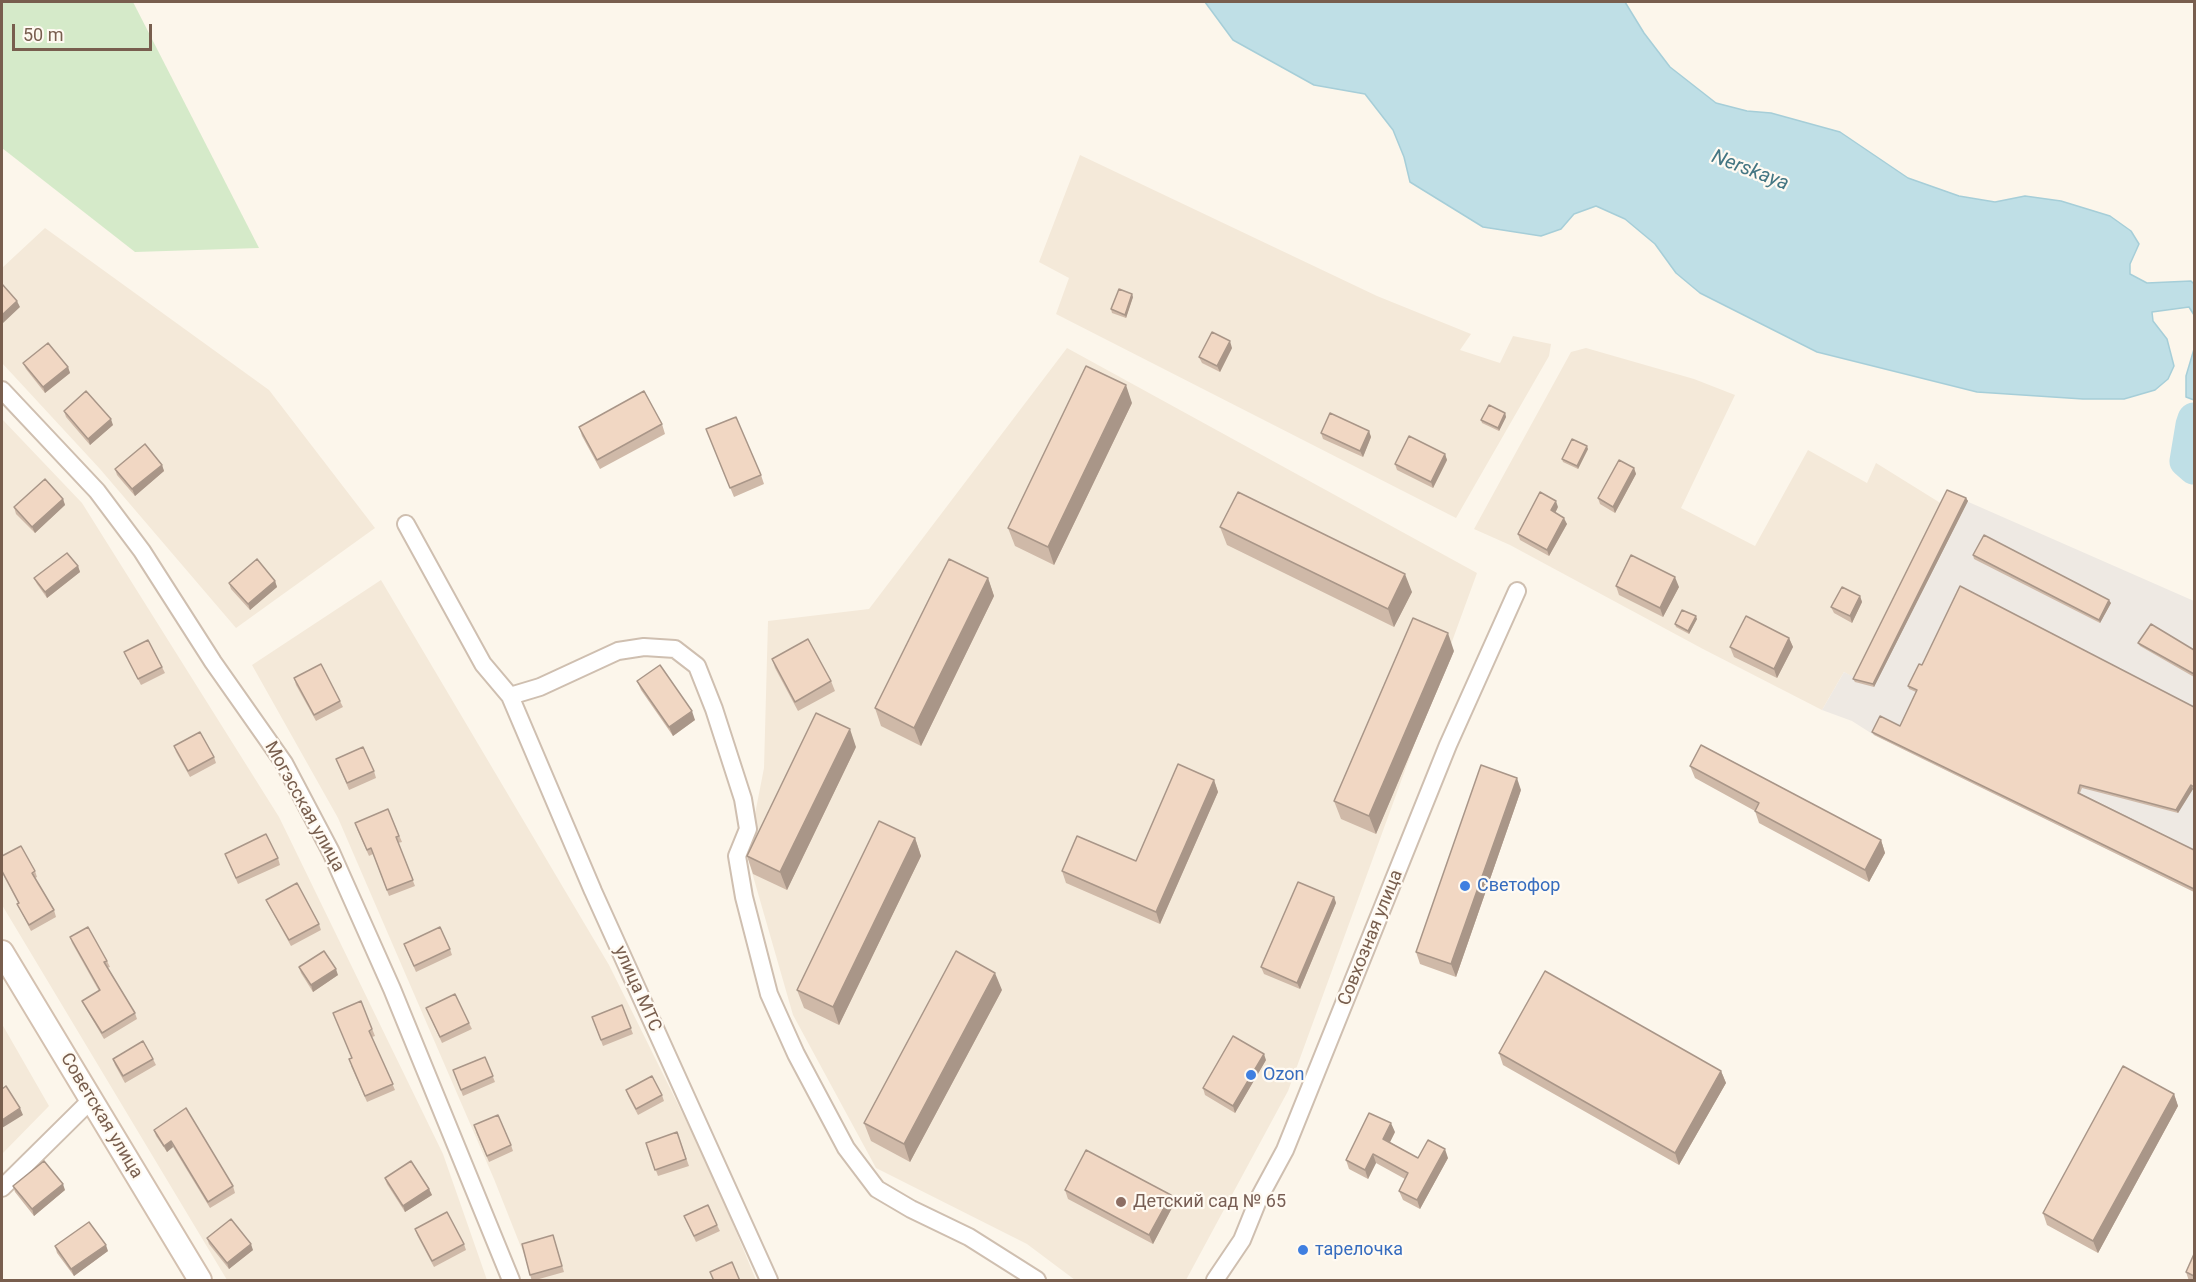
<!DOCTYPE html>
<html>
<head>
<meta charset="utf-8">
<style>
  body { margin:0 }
  #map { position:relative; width:2196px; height:1282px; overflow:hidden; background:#fcf6eb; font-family:Roboto,sans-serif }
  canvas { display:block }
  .frame { position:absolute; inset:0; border:3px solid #785e4e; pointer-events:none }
  .scale { position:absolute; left:12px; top:24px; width:140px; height:27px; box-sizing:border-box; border:3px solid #785e4e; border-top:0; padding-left:8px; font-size:18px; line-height:21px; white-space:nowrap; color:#785e4e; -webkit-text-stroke:4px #fffaf2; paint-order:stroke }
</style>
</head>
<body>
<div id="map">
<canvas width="2196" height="1282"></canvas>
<div class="frame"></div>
<div class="scale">50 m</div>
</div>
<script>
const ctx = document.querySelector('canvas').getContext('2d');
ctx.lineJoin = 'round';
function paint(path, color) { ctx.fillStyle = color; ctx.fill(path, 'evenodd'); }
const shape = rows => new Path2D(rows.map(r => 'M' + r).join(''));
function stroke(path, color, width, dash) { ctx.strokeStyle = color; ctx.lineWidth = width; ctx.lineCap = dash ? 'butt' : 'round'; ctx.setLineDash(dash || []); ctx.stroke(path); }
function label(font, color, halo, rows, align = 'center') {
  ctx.font = font + ' Roboto,sans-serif'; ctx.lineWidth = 4.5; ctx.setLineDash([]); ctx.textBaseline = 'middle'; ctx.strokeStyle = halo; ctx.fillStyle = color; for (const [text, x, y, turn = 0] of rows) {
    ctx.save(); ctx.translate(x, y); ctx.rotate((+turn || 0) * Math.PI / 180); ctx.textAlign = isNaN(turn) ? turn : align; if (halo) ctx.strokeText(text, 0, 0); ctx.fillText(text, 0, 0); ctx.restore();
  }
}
paint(shape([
  [1080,155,1377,296,1471,334,1460,350,1500,363,1513,336,1551,344,1549,356,1456,518,1056,314,1069,278,1039,262],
  [45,228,269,390,375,528,236,628,100,469,2,363,2,268],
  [1067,348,1477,573,1288,1091,1186,1280,1075,1280,1027,1244,876,1168,793,1015,747,855,764,768,768,621,869,609],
  [1586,348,1694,379,1735,395,1681,508,1755,546,1808,450,1867,483,1876,463,1942,504,1856,679,1844,672,1822,710,1703,649,1510,545,1474,529,1571,352],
  [2,419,82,503,279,817,443,1154,487,1280,227,1280,2,905],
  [381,580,609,965,711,1171,756,1280,534,1280,494,1179,338,818,252,665],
  [2,1024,49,1106,2,1154]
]), '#f4e9d9');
paint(shape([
  [1948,493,2194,601,2194,892,1874,735,1852,721,1822,710,1844,672,1856,678]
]), '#eee9e3');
paint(shape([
  [2,2,133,2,259,248,135,252,2,148]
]), '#d5eac9');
const water = shape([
  [1205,2,1625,2,1644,33,1670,67,1716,103,1747,111,1771,113,1840,132,1908,178,1959,196,1995,202,2025,196,2061,201,2110,216,2131,231,2139,244,2130,264,2130,274,2147,283,2191,281,2194,284,2194,315,2189,307,2152,312,2153,321,2167,339,2174,366,2168,379,2155,390,2124,399,2083,399,1977,392,1817,352,1700,293,1676,273,1655,244,1625,219,1596,206,1574,214,1561,229,1541,236,1483,227,1410,182,1404,157,1393,130,1365,94,1314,85,1233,40,1205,2],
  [2194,349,2194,400,2186,397,2186,376,2194,349]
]);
paint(water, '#bfdfe6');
stroke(water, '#a6ced8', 1.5);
stroke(shape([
  [2194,419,2192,425,2186,461,2194,468]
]), '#bfdfe6', 33);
const street = shape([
  [2,390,97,491,142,551,213,662,284,763,331,852,392,989,511,1280],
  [406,524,483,664,510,696,540,687,618,651,644,647,675,649,697,666,714,709,743,799,748,829,737,856,744,897,769,994,796,1054,846,1148,877,1189,911,1209,969,1237,1037,1280],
  [510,696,593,891,769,1280],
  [2,1188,91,1100],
  [1215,1280,1242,1240,1259,1198,1285,1150,1448,745,1517,591]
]);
const secondary = shape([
  [2,952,200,1280]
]);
stroke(street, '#cfbfb0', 20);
stroke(secondary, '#d4c1b0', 26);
stroke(street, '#fff', 16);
stroke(secondary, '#fff', 22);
paint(shape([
  [1133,297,1126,318,1112,313,1111,309],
  [1232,348,1220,372,1202,363,1199,357],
  [23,363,68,367,70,373,45,393,26,369],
  [1132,403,1054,565,1015,546,1008,528],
  [64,411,113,425,90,445,66,417],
  [1505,413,1506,417,1499,431,1482,423,1481,420],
  [662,424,665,434,600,469,582,436,579,427],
  [706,429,761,475,764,484,734,497],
  [1369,431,1371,437,1363,457,1323,439,1321,433],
  [1588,449,1578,469,1563,462,1562,459],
  [1445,454,1447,460,1433,488,1397,470,1395,464],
  [162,465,164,471,135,496,117,475,115,469],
  [1634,468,1636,474,1615,513,1600,504,1598,498],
  [1966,498,1968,501,1874,687,1855,682,1853,679],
  [63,499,65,505,35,533,16,514,14,507],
  [1558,507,1555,513,1567,524,1549,556,1520,540,1518,534],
  [1220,527,1412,592,1394,627,1227,545],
  [1973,555,2111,603,2100,623,1974,559],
  [78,566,80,572,47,598,37,584,34,578],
  [988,578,994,596,921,746,881,726,875,708],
  [275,581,277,587,250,610,231,589,229,583],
  [1616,586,1679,587,1663,617,1619,595],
  [1860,596,1862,602,1852,623,1834,613,1831,607],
  [1697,619,1689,634,1676,627,1675,624],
  [1789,638,1793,647,1777,678,1734,657,1730,647],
  [2138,643,2194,650,2194,677,2140,646],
  [1454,651,1376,834,1341,819,1334,801],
  [124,652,162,667,165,673,141,685],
  [772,659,831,681,835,691,798,711,775,668],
  [1922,665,2194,707,2194,790,2193,789,2178,813,2082,788,2080,793,2194,850,2194,892,1874,735,1872,732,1900,726,1916,692,1909,689,1908,686],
  [294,678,340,701,343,707,316,721,296,685],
  [637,681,695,720,673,736,641,690],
  [174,746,214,757,216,763,190,777,176,752],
  [856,747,787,890,753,874,747,856],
  [336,759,374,771,376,778,349,790],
  [1690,766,1881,840,1885,853,1869,882,1759,823,1755,811,1695,778],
  [1214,780,1218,792,1160,924,1066,883,1062,871,1136,861],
  [1521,790,1456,977,1420,964,1416,952],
  [388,809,402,842,398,843,415,886,389,896,373,854,369,856,357,829],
  [915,838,921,856,839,1025,804,1008,797,990],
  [225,854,278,858,280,865,238,884],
  [2,856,35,871,37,877,35,878,54,910,56,917,31,931,20,910,18,903,2,873],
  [1334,897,1336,903,1300,989,1264,974,1261,967],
  [266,900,319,924,321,930,291,946,269,906],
  [70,937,107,961,110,967,107,968,135,1013,137,1019,104,1039,85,1007,82,1001,99,991,72,943],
  [404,944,450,949,452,955,416,972],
  [299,967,338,975,313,992,301,973],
  [1002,990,910,1162,871,1141,864,1123],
  [361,1001,375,1036,372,1037,395,1090,367,1102,351,1066],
  [622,1005,633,1034,603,1046,592,1017],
  [426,1008,469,1023,472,1029,442,1043],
  [1499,1053,1721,1071,1726,1083,1679,1165,1503,1065],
  [485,1057,495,1082,463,1096,453,1070],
  [113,1059,153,1059,156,1065,125,1083,115,1065],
  [1266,1060,1235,1113,1205,1095,1203,1088],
  [626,1090,662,1095,664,1101,638,1115,628,1096],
  [2174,1094,2178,1106,2098,1253,2047,1225,2043,1213],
  [154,1130,233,1186,235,1193,210,1208,173,1147,167,1152,156,1136],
  [476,1132,511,1145,513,1151,489,1162],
  [677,1132,689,1166,658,1176,646,1143],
  [1395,1132,1390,1142,1418,1158,1448,1158,1420,1209,1403,1200,1399,1191,1405,1179,1376,1163,1368,1179,1349,1169,1346,1160],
  [385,1178,429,1189,432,1195,405,1212,387,1184],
  [13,1186,65,1190,34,1216,15,1192],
  [1065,1190,1171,1195,1174,1204,1153,1244,1068,1199],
  [684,1216,717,1225,720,1231,696,1242],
  [415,1229,464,1244,466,1250,434,1267,417,1235],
  [553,1235,564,1272,532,1281,530,1275],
  [207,1238,253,1250,229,1269,209,1244],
  [55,1246,108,1251,74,1276,57,1253],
  [2194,1254,2194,1281,2189,1281,2186,1272]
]), '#cfb9a8');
paint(shape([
  [1132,294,1133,297,1126,318,1125,315],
  [17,301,20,307,2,324,2,315],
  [1230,341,1232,348,1220,372,1217,366],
  [68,367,70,373,45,393,43,387],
  [1126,385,1132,403,1054,565,1048,547],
  [1505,413,1506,417,1499,431,1498,428],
  [111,419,113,425,90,445,88,439],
  [1369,431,1371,437,1363,457,1360,451],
  [1587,446,1588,449,1578,469,1577,466],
  [1445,454,1447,460,1433,488,1431,482],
  [162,465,164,471,135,496,132,489],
  [1634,468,1636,474,1615,513,1613,507],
  [1966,498,1968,501,1874,687,1873,684],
  [63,499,65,505,35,533,32,527],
  [1556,501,1558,507,1553,517,1551,510],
  [1564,518,1567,524,1549,556,1547,550],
  [78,566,80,572,47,598,45,592],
  [1405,574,1412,592,1394,627,1388,609],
  [1675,577,1679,587,1663,617,1660,608],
  [988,578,994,596,921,746,914,728],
  [275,581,277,587,250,610,248,604],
  [1860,596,1862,602,1852,623,1850,616],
  [2109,600,2111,603,2100,623,2099,620],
  [1696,616,1697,619,1689,634,1688,631],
  [1448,633,1454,651,1376,834,1369,816],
  [1789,638,1793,647,1777,678,1774,669],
  [692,711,695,720,673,736,669,727],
  [850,729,856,747,787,890,780,872],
  [1517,778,1521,790,1456,977,1451,964],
  [1214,780,1218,792,1160,924,1156,912],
  [2191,785,2193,789,2178,813,2176,810],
  [915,838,921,856,839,1025,833,1007],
  [1881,840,1885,853,1869,882,1865,870],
  [1334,897,1336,903,1300,989,1297,983],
  [336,969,338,975,313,992,311,985],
  [995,973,1002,990,910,1162,904,1144],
  [1264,1054,1266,1060,1235,1113,1233,1106],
  [1721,1071,1726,1083,1679,1165,1675,1153],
  [2174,1094,2178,1106,2098,1253,2093,1241],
  [20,1108,23,1115,2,1128,2,1120],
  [1391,1123,1395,1132,1387,1148,1383,1139],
  [171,1141,173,1147,167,1152,164,1146],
  [1445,1149,1448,1158,1420,1209,1417,1200],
  [1373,1154,1376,1163,1368,1179,1365,1170],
  [63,1184,65,1190,34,1216,32,1209],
  [429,1189,432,1195,405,1212,403,1206],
  [1171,1195,1174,1204,1153,1244,1149,1235],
  [251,1244,253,1250,229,1269,227,1263],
  [106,1245,108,1251,74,1276,71,1269]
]), '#a99688');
const building = shape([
  [2,284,17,301,2,315,2,284],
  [1119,289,1132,294,1125,315,1111,309,1119,289],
  [1212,332,1230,341,1217,366,1199,357,1212,332],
  [48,343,68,367,43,387,23,363,48,343],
  [1086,366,1126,385,1048,547,1008,528,1086,366],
  [86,391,111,419,88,439,64,411,86,391],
  [644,391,662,424,597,460,579,427,644,391],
  [1489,405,1505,413,1498,428,1481,420,1489,405],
  [1330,413,1369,431,1360,451,1321,433,1330,413],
  [736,417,761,475,730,488,706,429,736,417],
  [1409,436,1445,454,1431,482,1395,464,1409,436],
  [1572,439,1587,446,1577,466,1562,459,1572,439],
  [145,444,162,465,132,489,115,469,145,444],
  [1619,460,1634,468,1613,507,1598,498,1619,460],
  [45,479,63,499,32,527,14,507,45,479],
  [1947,490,1966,498,1873,684,1853,679,1947,490],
  [1238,492,1405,574,1388,609,1220,527,1238,492],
  [1540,492,1556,501,1551,510,1564,518,1547,550,1518,534,1540,492],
  [1984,535,2109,600,2099,620,1973,555,1984,535],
  [67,553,78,566,45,592,34,578,67,553],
  [1631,555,1675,577,1660,608,1616,586,1631,555],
  [257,559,275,581,248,604,229,583,257,559],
  [949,559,988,578,914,728,875,708,949,559],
  [1960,586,2194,707,2194,787,2191,785,2176,810,2080,785,2078,793,2194,850,2194,889,1872,732,1880,716,1900,726,1917,690,1908,686,1919,664,1922,665,1960,586],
  [1842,587,1860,596,1850,616,1831,607,1842,587],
  [1682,610,1696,616,1688,631,1675,624,1682,610],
  [1746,616,1789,638,1774,669,1730,647,1746,616],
  [1413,618,1448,633,1369,816,1334,801,1413,618],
  [2151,624,2194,650,2194,674,2138,643,2151,624],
  [808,639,831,681,795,702,772,659,808,639],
  [148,640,162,667,138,679,124,652,148,640],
  [321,664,340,701,314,715,294,678,321,664],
  [660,665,692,711,669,727,637,681,660,665],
  [816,713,850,729,780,872,747,856,816,713],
  [200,732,214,757,188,771,174,746,200,732],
  [1701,745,1881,840,1865,870,1755,811,1759,803,1690,766,1701,745],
  [363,747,374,771,347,783,336,759,363,747],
  [1178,764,1214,780,1156,912,1062,871,1077,836,1136,861,1178,764],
  [1481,765,1517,778,1451,964,1416,952,1481,765],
  [388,809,399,836,396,837,413,880,387,890,371,848,367,850,355,823,388,809],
  [879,821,915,838,833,1007,797,990,879,821],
  [266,834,278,858,236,878,225,854,266,834],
  [21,846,35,871,32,873,54,910,29,925,17,904,19,903,2,871,2,856,21,846],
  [1298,882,1334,897,1297,983,1261,967,1298,882],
  [297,883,319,924,289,940,266,900,297,883],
  [88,927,107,961,104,962,135,1013,102,1033,82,1001,100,990,70,937,88,927],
  [440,927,450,949,414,966,404,944,440,927],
  [324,951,336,969,311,985,299,967,324,951],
  [956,951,995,973,904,1144,864,1123,956,951],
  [1545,971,1721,1071,1675,1153,1499,1053,1545,971],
  [455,994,469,1023,440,1037,426,1008,455,994],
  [361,1001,372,1029,369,1031,393,1084,365,1096,349,1059,352,1058,333,1013,361,1001],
  [622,1005,631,1028,601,1040,592,1017,622,1005],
  [1233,1036,1264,1054,1233,1106,1203,1088,1233,1036],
  [143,1041,153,1059,123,1076,113,1059,143,1041],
  [485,1057,493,1076,461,1090,453,1070,485,1057],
  [2123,1066,2174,1094,2093,1241,2043,1213,2123,1066],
  [652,1076,662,1095,636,1109,626,1090,652,1076],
  [6,1086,20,1108,2,1120,2,1089,6,1086],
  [186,1108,233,1186,208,1202,171,1141,164,1146,154,1130,186,1108],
  [1369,1113,1391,1123,1383,1139,1418,1158,1428,1140,1445,1149,1417,1200,1399,1191,1408,1173,1373,1154,1365,1170,1346,1160,1369,1113],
  [498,1115,511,1145,487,1156,474,1125,498,1115],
  [677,1132,686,1159,655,1170,646,1143,677,1132],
  [1086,1150,1171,1195,1149,1235,1065,1190,1086,1150],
  [44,1161,63,1184,32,1209,13,1186,44,1161],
  [411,1161,429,1189,403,1206,385,1178,411,1161],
  [708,1205,717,1225,694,1236,684,1216,708,1205],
  [447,1212,464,1244,432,1261,415,1229,447,1212],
  [231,1219,251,1244,227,1263,207,1238,231,1219],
  [89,1222,106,1245,71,1269,55,1246,89,1222],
  [553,1235,562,1266,530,1275,522,1244,553,1235],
  [2194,1254,2194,1276,2186,1272,2194,1254],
  [732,1262,740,1281,714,1281,710,1272,732,1262]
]);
paint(building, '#f1d7c3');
stroke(building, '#a99688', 1.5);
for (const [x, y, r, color] of [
  [1465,886,6,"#3f7fe0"],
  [1251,1075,6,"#3f7fe0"],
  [1121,1202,6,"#8d6e63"],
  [1303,1250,6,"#3f7fe0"]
]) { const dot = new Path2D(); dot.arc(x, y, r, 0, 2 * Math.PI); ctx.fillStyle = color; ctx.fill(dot); stroke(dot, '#fffaf2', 2); }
label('18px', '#785e4e', '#fffaf2', [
  ["Могэсская улица",304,807,61],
  ["Совхозная улица",1371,938,-68],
  ["улица МТС",637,989,66],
  ["Советская улица",101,1116,59]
]);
label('18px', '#366cbe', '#fffaf2', [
  ["Светофор",1477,886],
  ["Ozon",1263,1075],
  ["тарелочка",1315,1250]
], 'left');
label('18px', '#785e54', '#fffaf2', [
  ["Детский сад № 65",1133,1202]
], 'left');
label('italic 20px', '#447683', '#fffaf2', [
  ["Nerskaya",1750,171,21]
]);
</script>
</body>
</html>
